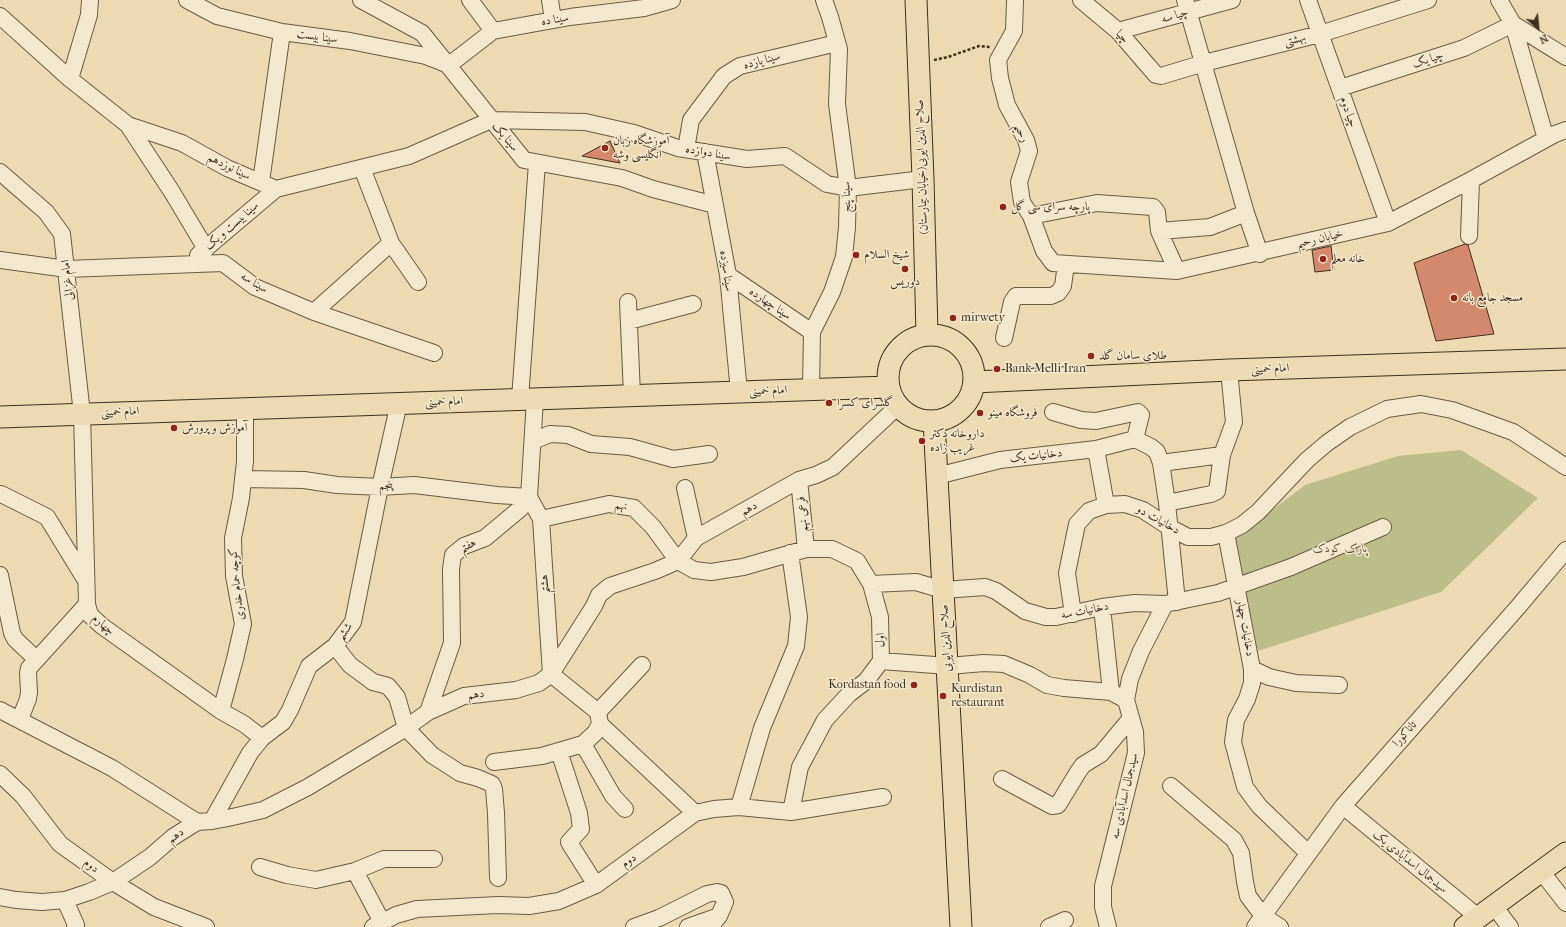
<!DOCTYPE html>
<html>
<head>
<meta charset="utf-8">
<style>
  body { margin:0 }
  #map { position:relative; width:1566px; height:927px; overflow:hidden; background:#eddab3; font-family:"IM FELL French Canon",serif }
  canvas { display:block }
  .north { position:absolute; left:1518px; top:8px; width:40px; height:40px; -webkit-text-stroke:3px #f3e7ce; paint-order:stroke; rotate:153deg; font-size:11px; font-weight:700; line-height:16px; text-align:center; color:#3e2f21 }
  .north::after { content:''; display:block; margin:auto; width:14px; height:18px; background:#3e2f21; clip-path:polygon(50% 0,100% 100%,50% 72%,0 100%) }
</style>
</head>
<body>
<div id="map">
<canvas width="1566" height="927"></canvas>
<div class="north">N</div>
</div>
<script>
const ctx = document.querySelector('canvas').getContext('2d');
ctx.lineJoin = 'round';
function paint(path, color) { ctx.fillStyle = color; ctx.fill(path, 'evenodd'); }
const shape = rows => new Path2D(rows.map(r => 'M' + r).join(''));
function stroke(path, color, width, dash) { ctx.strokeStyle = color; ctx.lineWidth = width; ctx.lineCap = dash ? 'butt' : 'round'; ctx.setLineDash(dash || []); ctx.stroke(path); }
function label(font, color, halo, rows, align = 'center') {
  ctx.font = font + ' "IM FELL French Canon",Amiri,serif'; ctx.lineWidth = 3; ctx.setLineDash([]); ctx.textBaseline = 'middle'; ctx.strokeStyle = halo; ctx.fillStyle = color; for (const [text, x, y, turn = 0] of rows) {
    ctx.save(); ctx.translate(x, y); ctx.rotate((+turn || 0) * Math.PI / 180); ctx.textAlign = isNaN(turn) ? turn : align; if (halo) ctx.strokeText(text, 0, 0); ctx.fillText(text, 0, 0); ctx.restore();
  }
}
paint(shape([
  [1461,450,1538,498,1441,592,1258,651,1234,539,1305,485,1398,456]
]), '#bcbe8a');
const building = shape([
  [610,141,620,163,582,156,610,141],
  [1465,244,1468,245,1494,334,1436,341,1414,263,1465,244],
  [1331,246,1334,270,1315,272,1312,250,1331,246]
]);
paint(building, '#d4896d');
stroke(building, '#3e2f21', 1);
const minor = shape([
  [187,0,217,16,282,32,350,41,426,56,449,65,493,31,570,17,644,8,672,0],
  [361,0,422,33,524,160,622,178,653,189,715,205],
  [470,0,493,31],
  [550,0,553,20],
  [1015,0,1014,31,998,60,1000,78,1007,105,1026,140,1029,151,1019,182,1022,202,1031,216,1044,251,1053,263,1177,271,1388,223,1471,180,1555,134,1566,130],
  [1081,0,1118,31,1156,75,1161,76,1204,63,1320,34,1428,0],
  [1185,0,1246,213,1260,254],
  [1308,0,1388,223],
  [1499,0,1513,24,1566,57],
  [0,16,70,79,128,125,182,143,227,168,276,189,409,156,491,120,585,122,634,133,678,148,747,159,785,156,827,184,848,188,923,179],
  [1118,31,1232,0],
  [70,79,89,15,90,0],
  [1340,88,1464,48,1513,24,1546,139],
  [128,125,172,192,206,249],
  [686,149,691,120,724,76,740,66,837,43],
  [705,152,728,275,739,392],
  [362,168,391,243,418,282],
  [0,172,46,212,62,234,82,414,87,604,90,615,102,626,221,711,244,724,262,738],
  [261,182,282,32],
  [1031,216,1097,203,1153,207,1157,212,1159,231,1177,271],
  [1159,231,1210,227,1246,213],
  [1469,236,1471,180],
  [198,255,276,189],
  [0,260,67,269,223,263,255,287,314,312,434,353],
  [728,275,812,332],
  [628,302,632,395],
  [314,312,391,243],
  [629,321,693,304],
  [1004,338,1012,302,1016,296,1051,296,1058,293,1063,286,1066,264],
  [811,389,812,332,832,292,844,257,847,227,848,188,837,104,839,49,830,17,824,0],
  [520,399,537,163],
  [1053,412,1081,420,1096,421,1138,412,1141,415,1135,439],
  [1135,439,1151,447,1157,452,1161,463,1167,503,1177,602],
  [533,441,550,434,568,435,591,444,630,447,673,459,709,454],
  [1096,449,1106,505],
  [1161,463,1222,455],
  [937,476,1000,460,1096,449,1135,439],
  [243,479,304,480,337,485,380,487,414,485,497,495,529,497,541,519,551,674,598,712,600,724,595,733,583,744,542,756,494,762],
  [799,480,806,549],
  [685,488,696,538],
  [1,494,47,517,85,579],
  [1167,503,1211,494,1217,491,1222,455,1234,422,1229,370],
  [541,519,609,504,634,508,653,527,678,561,694,570,711,572,743,567,806,549,832,549,857,561,871,584,880,617,881,661,866,681,849,694,825,720,800,767,791,812],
  [1226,533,1252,669,1252,683,1247,699,1236,720,1233,742,1245,787,1259,806,1308,853],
  [0,575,12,633,15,639,36,659],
  [871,584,916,582,943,590,985,587,996,591,1025,611,1046,617,1056,617,1102,607,1134,603,1165,604,1218,593,1291,567,1383,527],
  [1102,607,1111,692],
  [1073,614,1067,573,1077,524,1089,511,1106,505,1125,504,1143,510,1169,527,1188,537,1211,537,1226,533,1242,525,1258,512,1307,460,1327,443,1350,427,1387,409,1421,404,1452,410,1513,432,1566,467],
  [335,646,350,665,373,682,388,686,397,697,406,728,432,755,460,773,478,778,492,784,494,789,496,813,498,878],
  [881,661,948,666,984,663,1004,664,1030,675,1047,685,1064,688,1111,692,1126,700,1135,732,1136,753,1103,886,1103,907,1108,927],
  [1252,669,1269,677,1296,683,1339,685],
  [1126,700,1130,679,1141,651,1165,604],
  [0,710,112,768,197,822],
  [221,711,235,659,243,624,234,576,233,538,241,498,245,461,245,408],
  [428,712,452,643,451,569,453,555,464,546,485,538,521,508,529,497,535,399],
  [598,712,642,665],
  [20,719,28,699,29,692,28,673,29,668,87,604],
  [600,724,695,813],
  [583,744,613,796,625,809],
  [559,751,579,813,581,829,569,842,570,844,596,885],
  [0,774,23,796,60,844,113,882,154,907,206,927],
  [1002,779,1052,806,1058,805,1078,772,1083,765,1101,754,1131,718],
  [1171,786,1234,840,1241,853,1245,882,1248,896,1263,916,1280,927],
  [1343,806,1478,917],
  [739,807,762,728,796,646,799,617,790,553],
  [212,821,250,753,262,738,283,722,290,710,309,666,335,646,353,622,380,487,399,403],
  [260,867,287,875,316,880,355,871,384,859,434,859],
  [355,871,382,922],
  [1541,871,1566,903],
  [0,897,16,900,42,902,65,900,89,892,113,882,150,857,173,837,197,822,212,821,228,818,263,810,308,787,406,728,428,712,464,696,516,690,539,683,551,674,594,606,599,595,610,586,655,571,678,561,696,538,799,480,816,475,833,467,898,406],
  [65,900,76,925,75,927],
  [1494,906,1510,927],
  [373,927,396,915,417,909,498,905,529,906,559,901,596,885,695,813,714,809,739,807,791,812,883,797],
  [634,927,659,918,707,894,717,892,721,893,725,902,719,916,710,927],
  [688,927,719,916],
  [1049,927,1065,920],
  [1255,927,1343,806,1518,607,1566,550]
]);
const major = shape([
  [916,0,923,179,927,334],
  '888 378a43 43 0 1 1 86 0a43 43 0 1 1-86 0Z',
  [974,382,1229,370,1566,359],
  [0,417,888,387],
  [934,421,961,927],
  [1465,927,1566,853]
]);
stroke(minor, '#6a5a46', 18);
stroke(major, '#3e2f21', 23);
stroke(shape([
  [934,60,948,57,979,46,991,47]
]), '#3e2f21', 2.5, [3, 2]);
stroke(minor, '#f3e7ce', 16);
stroke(major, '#eddab3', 21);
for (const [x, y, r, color] of [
  [605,148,4,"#8f2418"],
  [1003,207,4,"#8f2418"],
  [856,255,4,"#8f2418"],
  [1323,259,4,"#8f2418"],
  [905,269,4,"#8f2418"],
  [1454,298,4,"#8f2418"],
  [953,318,4,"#8f2418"],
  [1091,356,4,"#8f2418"],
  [997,369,4,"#8f2418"],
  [829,403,4,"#8f2418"],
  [980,413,4,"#8f2418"],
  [174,428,4,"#8f2418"],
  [922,441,4,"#8f2418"],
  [914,685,4,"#8f2418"],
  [943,696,4,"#8f2418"]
]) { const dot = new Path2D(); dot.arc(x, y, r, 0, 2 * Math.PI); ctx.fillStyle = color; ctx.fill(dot); stroke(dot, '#f3e7ce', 1.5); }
label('12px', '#3e2f21', '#f3e7ce', [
  ["چیا سه",1175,16,-16],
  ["سینا ده",555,20,-9],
  ["سینا بیست",317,37,8],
  ["چیا",1122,37,47],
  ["بهشتی",1295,40,-14],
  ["چیا یک",1428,60,-18],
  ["سینا یازده",762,61,-15],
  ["چیا دوم",1348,112,71],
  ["رحیم",1021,133,65],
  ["سینا یک",505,137,50],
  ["سینا دوازده",708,153,10],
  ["سینا نوزدهم",229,167,26],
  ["صلاح الدین ایوبی(خیابان بیمارستان)",922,167,-92],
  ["سینا پنج",847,197,-91],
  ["سینا بیست و یک",232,226,-41],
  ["خیابان رحیم",1320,239,-13],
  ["سینا سیزده",726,271,82],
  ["امام غزالی",68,280,-96],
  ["سینا سه",254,283,31],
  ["سینا چهارده",770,304,34],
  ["امام خمینی",1270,369,-2],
  ["امام خمینی",768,391,-2],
  ["امام خمینی",444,402,-2],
  ["امام خمینی",120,412,-2],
  ["دخانیات یک",1036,456,-6],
  ["پنجم",386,486,-2],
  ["نهم",621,506,9],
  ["دهم",749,509,-30],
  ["فرعی نهم",803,514,-96],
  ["دخانیات دو",1158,520,29],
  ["هفتم",468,546,-28],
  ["کوچه حمام خدری",237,584,-96],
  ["هشتم",545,584,-94],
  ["دخانیات سه",1085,611,-11],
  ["چهارم",103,625,40],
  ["دخانیات چهار",1245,628,80],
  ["ششم",345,632,-55],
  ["صلاح الدین ایوبی",946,638,-93],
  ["اول",881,640,-91],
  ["دهم",476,695,-9],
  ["تاناکورا",1405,734,-48],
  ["سیدجمال اسدآبادی سه",1125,796,-77],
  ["دهم",176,836,-36],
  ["دوم",629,861,-36],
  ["سیدجمال اسدآبادی یک",1410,862,39],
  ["دوم",91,866,36]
]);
label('12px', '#3e2f21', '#f3e7ce', [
  ["آموزشگاه زبان",613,141],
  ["انگلیسی وشه",613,155],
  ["پارچه سرای سی گل",1011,207],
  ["شیخ السلام",864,255],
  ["خانه معلم",1331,259],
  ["دوریس",905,282,"center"],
  ["مسجد جامع بانه",1462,298],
  ["mirwety",961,318],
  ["طلای سامان گلد",1099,356],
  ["Bank Melli Iran",1005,369],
  ["گلسرای کسرا",837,403],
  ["فروشگاه مینو",988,413],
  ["آموزش و پرورش",182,428],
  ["داروخانه دکتر",930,434],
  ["غریب زاده",930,448],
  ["Kordastan food",906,685,"right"],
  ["Kurdistan",951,689],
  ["restaurant",951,703]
], 'left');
label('italic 12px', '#574c36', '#f3e7ce', [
  ["پارک کودک",1340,549]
]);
</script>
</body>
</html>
